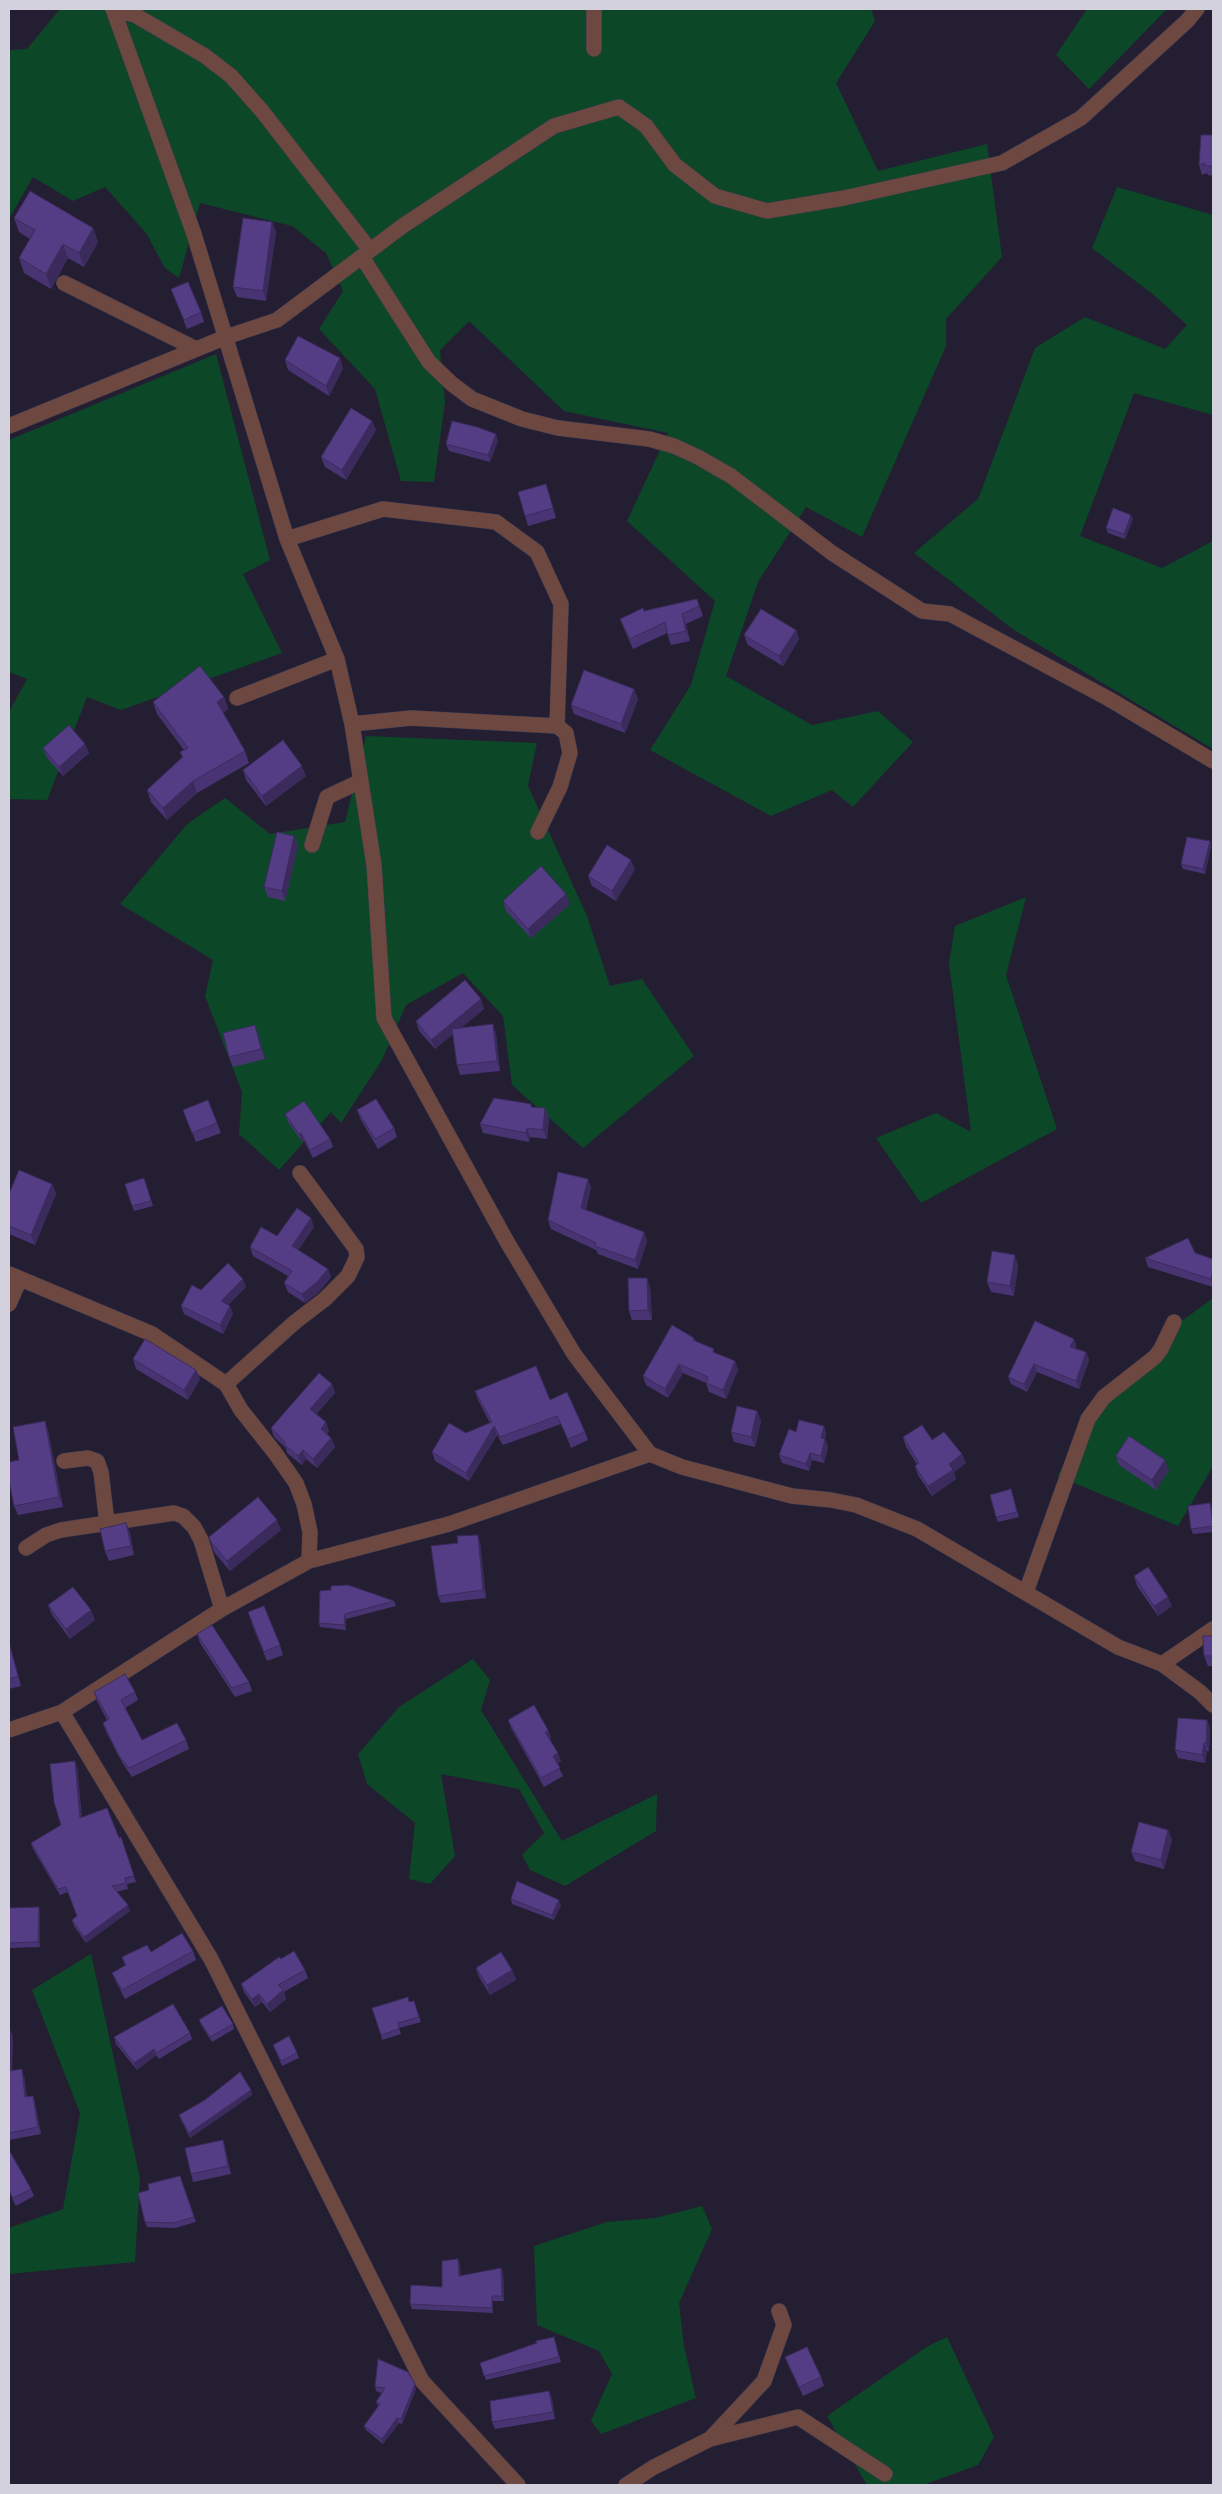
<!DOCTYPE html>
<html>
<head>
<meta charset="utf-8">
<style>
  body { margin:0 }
  #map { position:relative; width:1222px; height:2494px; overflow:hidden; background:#241e33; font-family:"IBM Plex Serif",serif }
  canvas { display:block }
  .frame { position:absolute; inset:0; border:10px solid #d4d1df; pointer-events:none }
</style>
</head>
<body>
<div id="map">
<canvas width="1222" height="2494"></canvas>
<div class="frame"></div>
</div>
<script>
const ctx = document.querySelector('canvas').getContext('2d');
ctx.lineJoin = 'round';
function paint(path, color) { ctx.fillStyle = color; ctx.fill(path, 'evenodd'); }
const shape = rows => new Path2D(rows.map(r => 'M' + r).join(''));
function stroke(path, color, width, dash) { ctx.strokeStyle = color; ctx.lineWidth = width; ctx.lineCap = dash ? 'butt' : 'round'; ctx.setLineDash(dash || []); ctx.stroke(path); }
paint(shape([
  [60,9,871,9,875,21,836,83,878,171,987,144,1002,257,946,319,946,346,862,537,806,507,758,582,726,676,812,725,878,711,913,742,853,807,832,790,771,816,650,750,691,685,715,601,627,521,668,433,564,411,469,321,440,350,445,402,434,482,401,481,375,389,319,329,343,291,326,253,292,226,200,203,179,278,165,268,146,233,105,187,73,201,33,177,9,219,9,50,27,49],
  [1087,9,1167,9,1089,89,1056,55],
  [1117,187,1213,215,1213,415,1134,393,1080,536,1162,568,1213,541,1213,749,1014,630,914,553,978,499,1035,348,1085,317,1165,349,1187,325,1155,296,1092,248],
  [216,354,270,560,243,574,282,653,121,710,87,697,47,800,9,799,9,712,27,679,9,672,9,440],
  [366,736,537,743,528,786,587,916,610,986,642,979,694,1056,583,1148,512,1085,503,1016,463,973,406,1005,382,1060,341,1123,331,1112,279,1170,239,1134,242,1092,205,996,213,960,120,904,187,824,225,798,270,834,345,822],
  [1026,897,1006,975,1057,1129,921,1203,876,1138,936,1113,971,1132,949,963,955,926],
  [1213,1298,1213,1466,1178,1526,1057,1476,1107,1396,1160,1363,1175,1326],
  [473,1659,490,1680,481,1710,562,1841,657,1794,656,1831,565,1886,530,1870,522,1855,544,1833,519,1789,441,1774,455,1856,430,1884,409,1879,415,1823,367,1784,358,1754,399,1707],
  [91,1954,140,2178,135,2262,9,2274,9,2228,63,2209,80,2113,32,1990],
  [702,2206,712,2229,679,2303,684,2346,696,2398,601,2434,591,2421,612,2374,599,2351,537,2325,534,2246,607,2222,655,2218],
  [947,2337,994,2437,978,2465,923,2485,867,2485,827,2416,928,2346]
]), '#0c4727');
const minor = shape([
  [113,9,194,234,287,539,337,659,352,724,374,865,384,1018,506,1240,574,1354,650,1454,682,1467,792,1496,831,1500,856,1505,917,1529,1118,1647,1162,1664,1200,1692,1213,1705],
  [594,9,594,49],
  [114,10,135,15,205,56,231,76,262,111,370,250],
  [362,257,429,362,452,384,472,399,522,419,558,428,649,439,674,446,698,457,731,476,832,553,922,611,950,614,1109,699,1213,761],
  [64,283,196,349],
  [9,426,226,337,277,320,404,225,554,126,619,107,646,126,675,165,715,196,767,211,844,198,1002,163,1081,118,1187,21,1197,9],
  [287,539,383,509,496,522,537,552,561,604,557,726],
  [237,698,337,659],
  [352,724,411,718,557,726,566,733,570,753,560,787,538,832],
  [312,845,327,797,361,781],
  [9,1274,152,1334,226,1384,241,1410,275,1453,296,1483,304,1504,310,1532,309,1561],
  [9,1304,20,1279],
  [226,1384,295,1322,325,1299,348,1276,357,1257,356,1249,300,1173],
  [64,1461,88,1458,97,1461,101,1472,107,1523],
  [26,1548,46,1535,61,1530,174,1513,183,1516,194,1527,201,1540,222,1609],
  [1026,1592,1088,1419,1104,1397,1155,1357,1161,1349,1174,1322],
  [1162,1664,1213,1629],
  [62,1712,222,1609,309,1561,449,1524,650,1454],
  [9,1730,62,1712,211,1959,422,2381,518,2485],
  [710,2439,764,2381,784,2325,779,2311],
  [626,2485,654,2467,710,2439,798,2417,885,2474]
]);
stroke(minor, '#403b4f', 16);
stroke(minor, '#6d4841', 15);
paint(shape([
  [1213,135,1213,176,1208,175,1207,173,1202,175,1199,165],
  [14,218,93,228,98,242,84,267,68,258,51,289,24,273,19,258,30,239,19,232],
  [272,222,276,232,266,301,237,297,233,287],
  [171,289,201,312,204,322,187,329],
  [285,360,343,368,329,396,288,370],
  [372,421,376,430,346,480,325,467,321,457],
  [498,441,490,462,449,451,446,444],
  [549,494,556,518,528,526,525,516],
  [1133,519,1125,539,1108,533,1106,528],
  [697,599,703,616,686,624,690,641,671,645,667,633,633,649,624,629,620,619,644,611],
  [796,630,799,639,783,666,748,645,744,635],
  [634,689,638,699,625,733,574,714,571,705],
  [224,697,228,709,223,713,245,751,249,763,197,793,167,820,151,802,147,790,182,757,180,752,184,750,157,714,153,702],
  [85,744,89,753,63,776,47,758,43,748],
  [243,770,306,776,266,806,246,780],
  [294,836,298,846,285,901,268,897,264,887],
  [1210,841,1211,846,1205,874,1183,869,1181,864],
  [635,869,616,901,592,886,588,876],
  [503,901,570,904,531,938,506,911],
  [484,1009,461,1028,496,1034,500,1071,460,1075,457,1065,453,1034,435,1049,419,1031,416,1021],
  [255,1025,258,1034,265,1059,233,1067,229,1057],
  [208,1100,221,1133,196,1142,183,1110],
  [532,1107,545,1108,549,1117,547,1139,530,1137,529,1142,483,1133,480,1124],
  [357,1110,394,1128,397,1137,378,1149,361,1120],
  [285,1114,330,1139,333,1147,313,1158,304,1141,302,1142,288,1122],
  [146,1183,153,1206,134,1211,125,1184],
  [52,1184,56,1194,35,1245,9,1234,9,1194],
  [591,1187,586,1210,644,1232,647,1241,638,1269,598,1254,596,1250,551,1229,548,1220],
  [314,1227,298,1250,328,1269,331,1277,319,1292,305,1303,288,1292,284,1283,288,1276,253,1256,250,1247,277,1236],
  [1195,1253,1213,1259,1213,1287,1148,1267,1145,1258],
  [1018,1265,1014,1296,991,1292,987,1282],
  [246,1287,228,1305,230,1306,233,1314,223,1334,184,1314,181,1306,201,1290],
  [650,1287,652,1320,632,1320,629,1311],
  [694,1338,695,1341,715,1353,735,1361,738,1370,726,1399,709,1392,706,1383,683,1373,668,1398,646,1385,643,1376],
  [1074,1339,1076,1346,1075,1349,1086,1352,1089,1360,1079,1389,1037,1372,1027,1392,1011,1384,1008,1377],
  [133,1359,196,1370,200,1379,188,1400,136,1369],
  [332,1384,335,1393,316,1414,329,1431,327,1434,331,1438,335,1447,317,1468,306,1459,302,1465,287,1453,286,1448,274,1437,271,1428],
  [475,1391,550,1400,585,1432,588,1440,571,1448,561,1424,503,1445,497,1435,469,1481,435,1461,432,1452,466,1433,490,1423,478,1400],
  [757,1411,761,1421,755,1447,734,1442,731,1432],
  [824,1426,826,1434,825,1439,828,1447,824,1463,812,1460,809,1471,782,1463,779,1455,796,1432],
  [48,1430,63,1507,18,1515,14,1506,19,1460],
  [903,1437,932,1440,962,1454,966,1463,954,1472,956,1479,932,1496,918,1475,915,1466,917,1464,906,1447],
  [1116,1456,1165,1460,1169,1470,1156,1490,1119,1465],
  [1011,1489,1019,1517,998,1522,996,1517],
  [1210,1503,1212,1508,1213,1519,1213,1532,1193,1534,1191,1529],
  [126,1523,130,1533,134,1555,109,1561,105,1551],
  [281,1530,230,1571,214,1552,209,1537],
  [480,1542,486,1598,441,1603,438,1596],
  [1134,1576,1172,1606,1158,1616,1137,1586],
  [320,1591,394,1601,396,1606,346,1619,346,1630,320,1627,319,1623],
  [48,1605,95,1620,70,1639,52,1615],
  [251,1622,280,1645,283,1655,267,1661],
  [197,1634,249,1682,252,1691,235,1697,200,1643],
  [1213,1636,1213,1666,1208,1666,1204,1656],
  [9,1643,11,1649,21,1686,9,1689],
  [94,1692,135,1692,138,1700,125,1708,142,1740,186,1740,189,1749,132,1777,123,1764,106,1732,103,1723,107,1720,97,1701],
  [508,1720,548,1730,551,1738,550,1739,561,1761,557,1764,563,1776,544,1787,511,1728],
  [1207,1720,1210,1729,1209,1751,1207,1751,1205,1763,1178,1758,1175,1750],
  [77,1767,82,1817,119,1838,121,1837,136,1882,127,1884,128,1889,116,1892,130,1911,86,1943,74,1926,72,1920,77,1916,68,1892,60,1895,33,1849,31,1843,61,1825],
  [1168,1830,1172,1840,1164,1869,1135,1861,1131,1852],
  [511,1899,561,1905,554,1920,512,1904],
  [9,1908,40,1912,40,1947,9,1948],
  [193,1951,196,1960,125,1999,116,1982,112,1973,125,1966,122,1957,151,1952],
  [281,1959,305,1970,308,1978,284,1992,286,1999,270,2012,262,2002,255,2007,244,1992,241,1984],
  [476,1968,512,1970,516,1980,490,1995,479,1977],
  [414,2001,421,2022,399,2028,401,2034,382,2040,381,2035,410,2002],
  [199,2020,233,2024,234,2029,212,2042,201,2025],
  [9,2030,10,2030,13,2037,12,2070,24,2076,27,2097,33,2096,35,2103,41,2134,9,2140],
  [190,2033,192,2039,159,2059,156,2055,137,2070,116,2044,114,2037],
  [273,2045,297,2053,299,2058,282,2066],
  [251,2090,252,2095,190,2138,181,2120,179,2115,205,2100],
  [223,2140,225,2148,231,2174,193,2182,191,2174],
  [9,2150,31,2189,34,2196,16,2206,9,2192],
  [180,2176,196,2222,175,2228,147,2227,145,2222,149,2190],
  [460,2264,460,2276,501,2268,503,2273,504,2301,493,2301,493,2313,412,2309,410,2304,442,2287],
  [554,2337,561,2362,486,2380,480,2363,537,2343],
  [785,2357,821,2377,824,2386,803,2396,789,2367],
  [375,2387,416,2389,402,2424,399,2423,383,2444,366,2430,364,2426,378,2406,376,2402,383,2393,377,2392],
  [549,2391,552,2399,555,2419,495,2429,492,2422]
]), '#483472');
paint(shape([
  [272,222,276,232,266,301,263,291],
  [93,228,98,242,84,267,79,253],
  [63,244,68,258,51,289,46,274],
  [340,358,343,368,329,396,326,386],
  [372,421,376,430,346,480,342,470],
  [496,434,498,441,490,462,488,455],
  [1131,515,1133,519,1125,539,1124,534],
  [682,614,686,624,690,641,686,631],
  [796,630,799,639,783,666,779,656],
  [634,689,638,699,625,733,621,724],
  [224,697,228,709,222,714,217,702],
  [85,744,89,753,63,776,59,767],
  [302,766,306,776,266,806,262,796],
  [193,781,197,793,167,820,163,808],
  [294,836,298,846,285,901,282,891],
  [1210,841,1211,846,1205,874,1203,869],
  [631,860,635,869,616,901,612,891],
  [566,894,570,904,531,938,528,929],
  [481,999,484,1009,435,1049,431,1040],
  [493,1024,496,1034,500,1071,497,1061],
  [255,1025,258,1034,265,1059,261,1049],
  [545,1108,549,1117,547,1139,543,1130],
  [527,1128,530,1137,529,1142,526,1133],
  [301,1133,304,1141,302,1142,299,1134],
  [588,1179,591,1187,584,1217,581,1208],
  [52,1184,56,1194,35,1245,31,1235],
  [311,1218,314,1227,295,1255,292,1246],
  [644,1232,647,1241,638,1269,635,1260],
  [1015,1255,1018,1265,1014,1296,1010,1286],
  [328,1269,331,1277,319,1292,305,1303,302,1294],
  [1213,1270,1213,1286,1211,1279],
  [647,1278,650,1287,652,1320,648,1310],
  [243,1279,246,1287,224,1309,221,1301],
  [230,1306,233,1314,223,1334,220,1325],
  [1074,1339,1076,1346,1073,1354,1070,1347],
  [1086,1352,1089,1360,1079,1389,1076,1381],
  [735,1361,738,1370,726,1399,723,1390],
  [679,1364,683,1373,668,1398,665,1389],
  [1034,1364,1037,1372,1027,1392,1024,1384],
  [196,1370,200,1379,188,1400,184,1390],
  [332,1384,335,1393,313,1418,310,1409],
  [757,1411,761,1421,755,1447,751,1437],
  [45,1421,48,1430,63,1507,59,1497],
  [326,1422,329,1431,324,1438,321,1429],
  [494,1426,497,1435,469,1481,466,1473],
  [824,1426,826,1434,823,1445,821,1438],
  [331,1438,335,1447,317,1468,313,1459],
  [825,1439,828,1447,824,1463,821,1456],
  [303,1450,306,1459,302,1465,298,1456],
  [810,1453,812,1460,809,1471,806,1464],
  [962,1454,966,1463,954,1472,956,1479,932,1496,928,1486,949,1464],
  [1165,1460,1169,1470,1156,1490,1152,1480],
  [1210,1503,1212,1508,1213,1527],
  [277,1520,281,1530,230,1571,227,1561],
  [126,1523,130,1533,134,1555,131,1546],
  [478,1535,480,1542,486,1598,483,1590],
  [1168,1597,1172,1606,1158,1616,1154,1606],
  [91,1610,95,1620,70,1639,66,1629],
  [345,1614,346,1619,346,1630,344,1625],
  [1207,1720,1210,1729,1209,1751,1206,1743],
  [548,1730,551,1738,548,1740,545,1732],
  [1204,1743,1207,1751,1205,1763,1202,1755],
  [558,1753,561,1761,556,1765,553,1756],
  [75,1761,77,1767,82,1823,80,1818],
  [1168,1830,1172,1840,1164,1869,1161,1860],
  [559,1900,561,1905,554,1920,552,1915],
  [128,1905,130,1911,86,1943,84,1937],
  [39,1907,40,1912,40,1947,38,1942],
  [512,1970,516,1980,490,1995,487,1985],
  [283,1990,286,1999,270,2012,267,2004],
  [259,1994,262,2002,255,2007,252,1999],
  [10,2030,13,2037,11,2077,9,2071],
  [154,2049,156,2055,137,2070,134,2063],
  [22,2069,24,2076,28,2104,25,2097],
  [251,2090,252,2095,190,2138,189,2133],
  [33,2096,35,2103,41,2134,38,2127],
  [223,2140,225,2148,231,2174,228,2166],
  [458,2259,460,2264,461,2281,459,2276],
  [501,2268,503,2273,504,2301,502,2296],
  [492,2296,493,2301,493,2313,492,2308],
  [415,2384,416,2389,402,2424,401,2419],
  [549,2391,552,2399,555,2419,553,2412],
  [397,2418,399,2423,383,2444,382,2439]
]), '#3b2b5d');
const building = shape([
  [1201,135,1213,135,1213,166,1205,166,1205,163,1199,165,1201,135],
  [30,191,93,228,79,253,63,244,46,274,19,258,35,230,14,218,30,191],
  [243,218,272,222,263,291,233,287,243,218],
  [188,282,201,312,184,320,171,289,188,282],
  [298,336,340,358,326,386,285,360,298,336],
  [351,408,372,421,342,470,321,457,351,408],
  [452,421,477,427,496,434,488,455,446,444,452,421],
  [546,484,553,508,525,516,518,492,546,484],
  [1113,508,1131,515,1124,534,1106,528,1113,508],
  [697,599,699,606,682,614,686,631,668,635,665,622,630,639,620,619,643,608,644,611,697,599],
  [761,609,796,630,779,656,744,635,761,609],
  [200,666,224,697,217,702,245,751,193,781,163,808,147,790,183,757,180,752,188,748,153,702,200,666],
  [584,670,634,689,621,724,571,705,584,670],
  [69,725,85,744,59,767,43,748,69,725],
  [283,740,302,766,262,796,243,770,283,740],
  [277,832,294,836,282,891,264,887,277,832],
  [1187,837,1210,841,1203,869,1181,864,1187,837],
  [607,845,631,860,612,891,588,876,607,845],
  [541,866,566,894,528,929,503,901,541,866],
  [465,980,481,999,431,1040,416,1021,465,980],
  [493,1024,497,1061,457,1065,452,1029,493,1024],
  [255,1025,261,1049,229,1057,223,1033,255,1025],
  [494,1098,531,1104,531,1107,545,1108,543,1130,527,1128,526,1133,480,1124,494,1098],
  [376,1099,394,1128,375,1139,357,1110,376,1099],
  [208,1100,217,1123,192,1133,183,1110,208,1100],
  [304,1101,330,1139,310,1150,301,1133,299,1134,285,1114,304,1101],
  [19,1170,52,1184,31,1235,9,1226,9,1194,19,1170],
  [558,1172,588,1179,581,1208,644,1232,635,1260,595,1246,596,1243,548,1220,558,1172],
  [144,1178,151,1201,132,1206,125,1184,144,1178],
  [297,1208,311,1218,292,1246,328,1269,316,1283,302,1294,284,1283,292,1271,250,1247,261,1227,277,1236,297,1208],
  [1188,1238,1195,1253,1213,1259,1213,1270,1211,1279,1145,1258,1188,1238],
  [992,1251,1015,1255,1010,1286,987,1282,992,1251],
  [228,1263,243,1279,221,1301,230,1306,220,1325,181,1306,192,1285,201,1290,228,1263],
  [628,1278,647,1278,648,1310,629,1311,628,1278],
  [1035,1321,1074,1339,1070,1347,1086,1352,1076,1381,1034,1364,1024,1384,1008,1377,1035,1321],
  [672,1325,694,1338,693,1340,714,1349,713,1352,735,1361,723,1390,706,1383,708,1377,679,1364,665,1389,643,1376,672,1325],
  [145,1339,196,1370,184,1390,133,1359,145,1339],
  [536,1366,550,1400,567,1392,585,1432,568,1439,557,1416,500,1437,494,1426,466,1473,432,1452,449,1423,466,1433,492,1422,475,1391,536,1366],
  [319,1373,332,1384,310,1409,326,1422,321,1429,331,1438,313,1459,303,1450,298,1456,284,1444,285,1442,271,1428,319,1373],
  [737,1406,757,1411,751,1437,731,1432,737,1406],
  [799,1420,824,1426,821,1438,825,1439,821,1456,810,1453,806,1464,779,1455,789,1429,796,1432,799,1420],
  [45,1421,59,1497,14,1506,9,1480,9,1462,19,1460,13,1427,45,1421],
  [922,1425,932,1440,944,1432,962,1454,949,1464,953,1470,928,1486,915,1466,919,1463,903,1437,922,1425],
  [1129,1436,1165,1460,1152,1480,1116,1456,1129,1436],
  [1011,1489,1017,1512,996,1517,990,1495,1011,1489],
  [258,1497,277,1520,227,1561,211,1542,209,1537,258,1497],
  [1210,1503,1213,1526,1191,1529,1188,1506,1210,1503],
  [126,1523,131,1546,105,1551,100,1529,126,1523],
  [478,1535,483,1590,438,1596,431,1546,458,1543,457,1536,478,1535],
  [1148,1567,1168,1597,1154,1606,1134,1576,1148,1567],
  [348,1585,394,1601,345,1614,344,1625,319,1623,320,1591,331,1590,331,1586,348,1585],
  [73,1587,91,1610,66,1629,48,1605,73,1587],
  [264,1606,280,1645,264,1652,248,1612,264,1606],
  [212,1625,249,1682,232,1688,197,1634,212,1625],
  [1203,1636,1213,1636,1213,1656,1204,1656,1203,1636],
  [9,1643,18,1676,9,1679,9,1643],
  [125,1674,135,1692,121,1700,142,1740,177,1723,186,1740,129,1768,119,1756,103,1723,109,1719,94,1692,125,1674],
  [534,1705,548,1730,545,1732,558,1753,553,1756,560,1768,541,1778,508,1720,534,1705],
  [1178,1718,1207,1720,1206,1743,1204,1743,1202,1755,1175,1750,1178,1718],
  [75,1761,80,1818,107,1808,119,1838,121,1837,134,1876,125,1878,126,1883,112,1886,128,1905,84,1937,72,1920,77,1916,66,1887,58,1889,31,1843,61,1825,54,1802,50,1764,75,1761],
  [1139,1822,1168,1830,1161,1860,1131,1852,1139,1822],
  [517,1881,559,1900,552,1915,511,1899,517,1881],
  [39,1907,38,1942,9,1943,9,1908,39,1907],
  [182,1933,193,1951,122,1990,112,1973,126,1965,122,1957,147,1945,151,1952,182,1933],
  [294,1951,305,1970,278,1985,283,1990,267,2004,259,1994,252,1999,241,1984,279,1957,281,1959,294,1951],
  [501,1952,512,1970,487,1985,476,1968,501,1952],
  [408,1997,409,2002,414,2001,419,2017,398,2023,399,2029,381,2035,372,2008,408,1997],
  [173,2004,190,2033,156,2053,154,2049,134,2063,114,2037,173,2004],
  [222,2006,233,2024,210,2037,199,2020,222,2006],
  [9,2030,10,2030,9,2071,22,2069,25,2097,33,2096,38,2127,9,2133,9,2030],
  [289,2036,297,2053,281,2061,273,2045,289,2036],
  [240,2072,251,2090,189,2133,179,2115,205,2100,240,2072],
  [223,2140,228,2166,191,2174,185,2148,223,2140],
  [9,2150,31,2189,13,2198,9,2190,9,2150],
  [180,2176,194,2217,173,2223,145,2222,138,2193,149,2190,148,2184,180,2176],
  [458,2259,459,2276,501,2268,502,2296,492,2296,492,2308,410,2304,411,2285,442,2287,442,2261,458,2259],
  [554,2337,559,2357,484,2376,480,2363,537,2343,536,2341,554,2337],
  [807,2347,821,2377,799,2387,785,2357,807,2347],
  [378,2359,408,2372,415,2384,401,2419,397,2418,382,2439,364,2426,380,2404,376,2402,385,2388,375,2387,378,2359],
  [549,2391,553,2412,492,2422,490,2401,549,2391]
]);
paint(building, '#543d85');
stroke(building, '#3b2b5d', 1);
</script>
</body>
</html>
